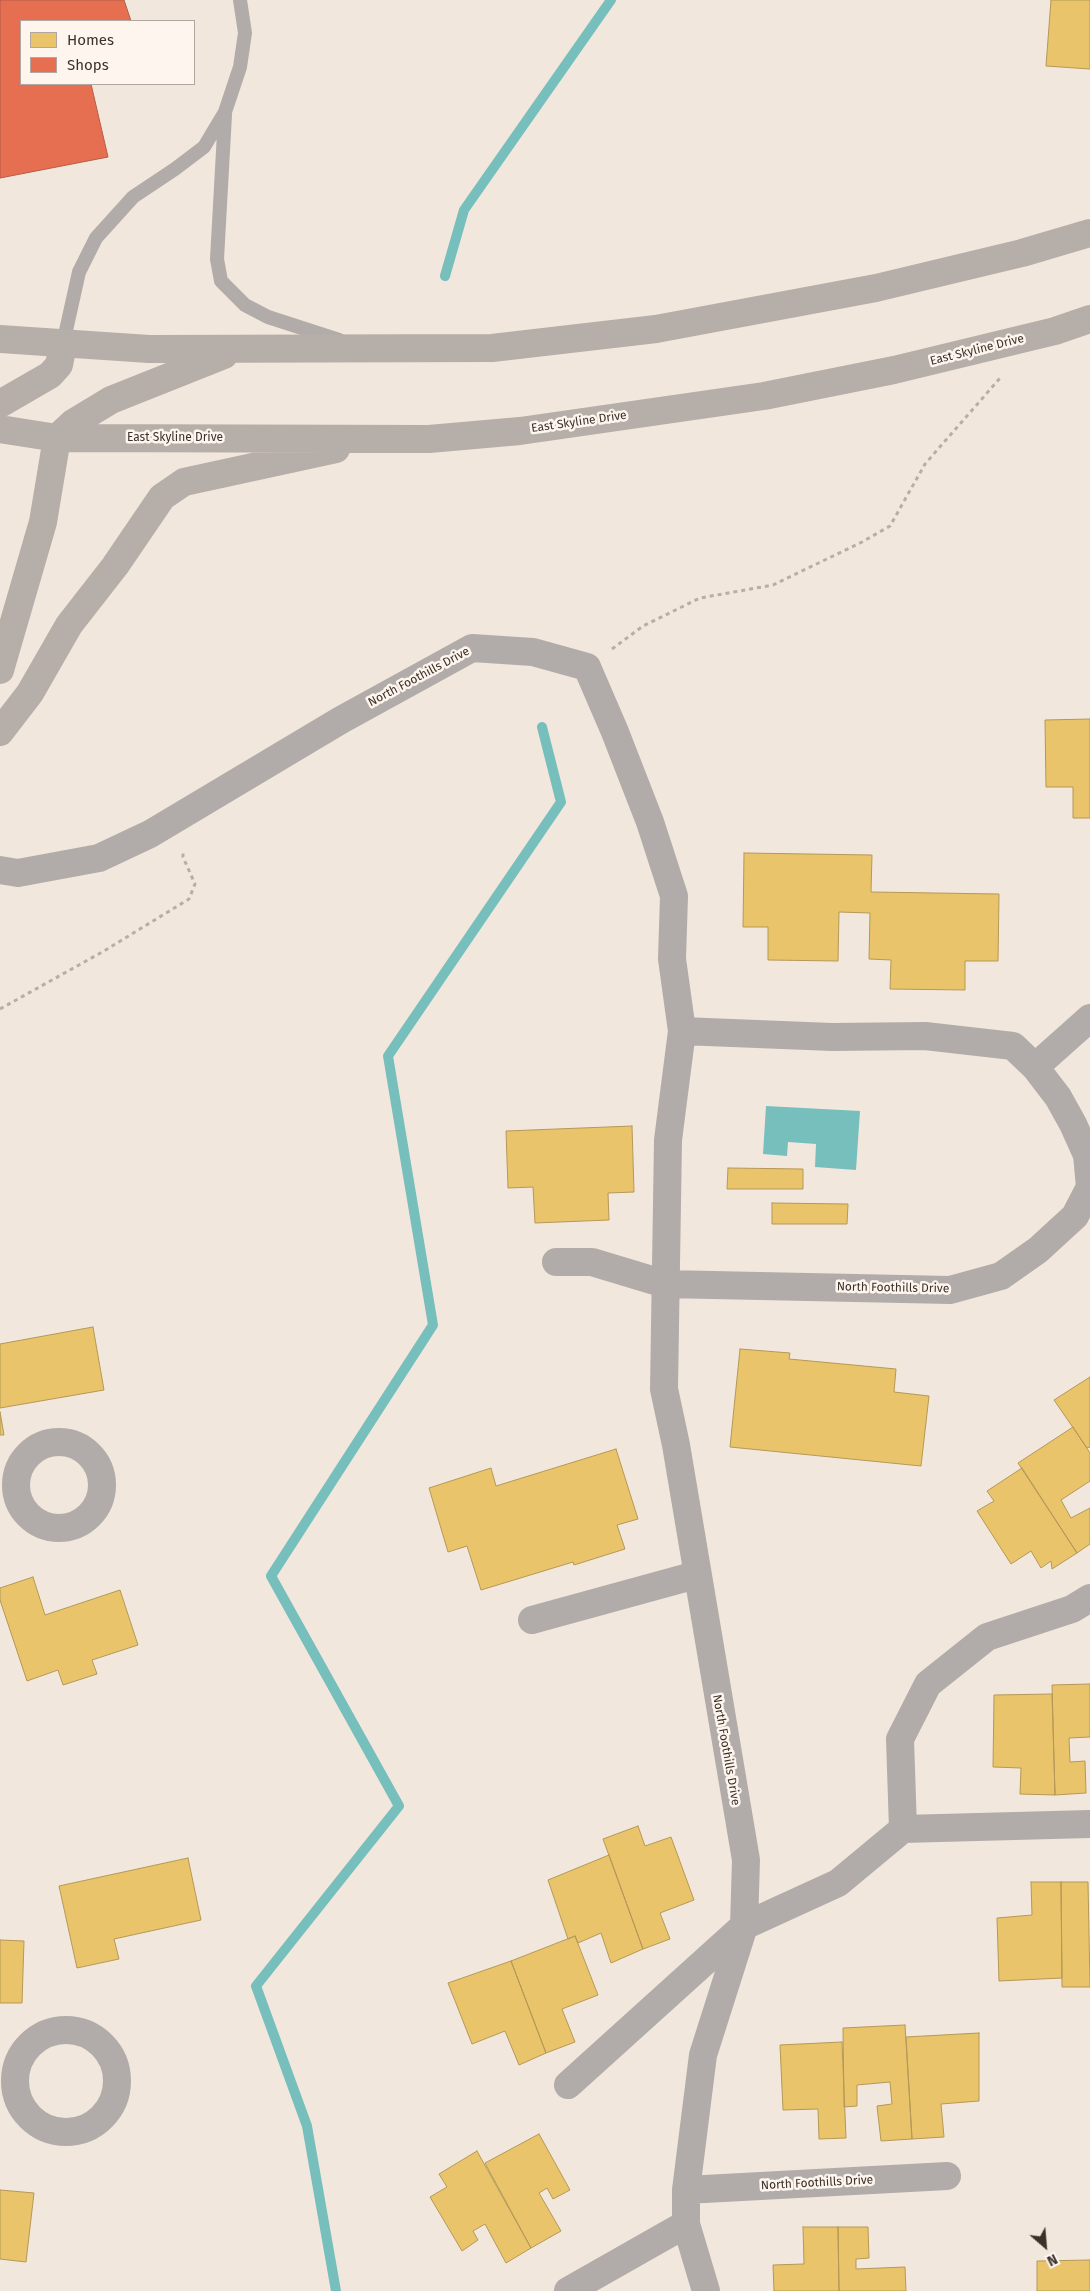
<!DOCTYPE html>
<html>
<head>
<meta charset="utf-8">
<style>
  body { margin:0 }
  #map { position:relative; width:1090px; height:2291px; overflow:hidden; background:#f2e7dc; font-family:"Fira Sans",sans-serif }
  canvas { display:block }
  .legend { position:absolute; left:20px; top:20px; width:175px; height:65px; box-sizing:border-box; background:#fef6ee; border:1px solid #b0a8a0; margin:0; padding:6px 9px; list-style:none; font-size:15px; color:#3a322a }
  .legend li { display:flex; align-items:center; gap:10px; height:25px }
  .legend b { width:25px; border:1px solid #b0a8a0 }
  .north { position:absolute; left:1020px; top:2221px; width:50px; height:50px; -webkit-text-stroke:4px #fef6ee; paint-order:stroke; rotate:153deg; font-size:14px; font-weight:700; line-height:20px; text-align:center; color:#3a322a }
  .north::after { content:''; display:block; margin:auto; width:18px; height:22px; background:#3a322a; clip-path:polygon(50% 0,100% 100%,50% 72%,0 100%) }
</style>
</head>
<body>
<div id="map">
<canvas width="1090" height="2291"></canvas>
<ul class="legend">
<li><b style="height:14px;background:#e9c46a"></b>Homes</li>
<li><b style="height:14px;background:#e76f51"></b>Shops</li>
</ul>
<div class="north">N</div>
</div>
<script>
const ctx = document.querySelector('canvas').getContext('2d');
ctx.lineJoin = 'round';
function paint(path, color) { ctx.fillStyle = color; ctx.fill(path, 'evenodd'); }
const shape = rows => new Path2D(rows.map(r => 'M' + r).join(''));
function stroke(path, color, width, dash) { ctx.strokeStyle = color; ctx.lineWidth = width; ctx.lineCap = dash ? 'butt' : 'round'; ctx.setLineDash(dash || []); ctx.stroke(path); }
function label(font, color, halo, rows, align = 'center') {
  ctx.font = font + ' "Fira Sans",sans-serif'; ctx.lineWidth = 5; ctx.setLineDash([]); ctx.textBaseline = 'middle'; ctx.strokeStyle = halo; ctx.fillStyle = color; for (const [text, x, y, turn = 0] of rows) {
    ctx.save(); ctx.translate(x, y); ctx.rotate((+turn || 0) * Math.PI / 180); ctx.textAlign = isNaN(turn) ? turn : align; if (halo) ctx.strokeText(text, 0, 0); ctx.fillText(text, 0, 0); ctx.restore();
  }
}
paint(shape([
  [766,1106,860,1111,856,1170,815,1167,816,1144,788,1142,787,1156,763,1154]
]), '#77bfbc');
const homes = shape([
  [1051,0,1090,0,1090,69,1046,66,1051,0],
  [1090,719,1090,818,1073,818,1073,787,1046,787,1045,720,1090,719],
  [744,853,872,855,871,892,999,894,998,961,965,961,965,990,890,989,891,960,869,959,870,913,839,912,838,961,768,960,768,927,743,927,744,853],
  [632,1126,634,1192,608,1193,609,1220,535,1223,533,1187,508,1188,506,1131,632,1126],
  [728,1168,803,1169,803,1189,727,1189,728,1168],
  [772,1203,848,1204,847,1224,772,1224,772,1203],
  [93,1327,104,1390,0,1408,0,1344,93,1327],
  [740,1349,790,1353,789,1359,896,1369,894,1392,929,1396,921,1466,730,1447,740,1349],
  [1090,1377,1090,1447,1087,1448,1054,1400,1090,1377],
  [0,1412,4,1435,0,1435,0,1412],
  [1073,1427,1090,1453,1090,1481,1061,1500,1071,1518,1090,1508,1090,1544,1077,1553,1018,1463,1073,1427],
  [616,1449,638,1519,617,1525,625,1549,574,1565,573,1562,481,1590,467,1546,448,1552,429,1488,491,1468,496,1486,616,1449],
  [1022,1468,1077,1553,1052,1569,1051,1561,1041,1568,1031,1551,1011,1564,977,1511,994,1501,987,1491,1022,1468],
  [33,1577,45,1615,120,1590,138,1645,92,1660,97,1674,63,1685,58,1670,27,1681,0,1600,0,1588,33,1577],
  [1090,1684,1090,1737,1069,1738,1070,1762,1085,1761,1086,1793,1055,1795,1052,1685,1090,1684],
  [1052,1694,1055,1795,1020,1794,1021,1768,993,1767,994,1695,1052,1694],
  [638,1826,645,1846,671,1837,694,1900,660,1913,670,1939,643,1949,603,1839,638,1826],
  [609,1855,643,1949,611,1963,601,1933,578,1943,575,1936,568,1939,548,1880,609,1855],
  [188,1858,201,1920,114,1939,119,1959,77,1968,59,1886,188,1858],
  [1031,1882,1061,1882,1062,1978,999,1981,997,1918,1032,1915,1031,1882],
  [1061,1882,1088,1882,1090,1987,1062,1987,1061,1882],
  [575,1936,598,1995,562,2009,575,2042,546,2053,511,1961,575,1936],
  [0,1940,24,1941,22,2003,0,2003,0,1940],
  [511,1961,546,2053,519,2065,505,2031,472,2044,448,1983,511,1961],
  [905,2025,912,2139,881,2141,877,2106,892,2104,890,2082,857,2085,857,2106,844,2107,843,2028,905,2025],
  [979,2033,979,2101,941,2104,944,2137,912,2139,906,2037,979,2033],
  [842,2042,846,2138,819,2139,818,2109,783,2110,780,2045,842,2042],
  [539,2134,570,2190,553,2199,547,2188,539,2193,561,2231,531,2248,485,2163,539,2134],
  [477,2151,531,2248,506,2263,485,2224,473,2231,478,2240,462,2251,430,2197,447,2187,439,2174,477,2151],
  [0,2190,34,2193,26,2262,0,2259,0,2190],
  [803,2227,838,2227,839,2291,774,2291,773,2265,804,2264,803,2227],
  [838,2227,868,2227,869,2258,856,2259,856,2269,905,2267,906,2291,839,2291,838,2227],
  [1090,2260,1090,2291,1037,2291,1037,2261,1090,2260]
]);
paint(homes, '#e9c46a');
stroke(homes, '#b49857', 1);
const shops = shape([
  [0,0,124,0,131,21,21,21,21,84,91,84,108,157,0,178,0,0]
]);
paint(shops, '#e76f51');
stroke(shops, '#b35d45', 1);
stroke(shape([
  [445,276,464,210,611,0],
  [336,2291,307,2126,256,1986,399,1806,271,1576,433,1325,388,1056,561,802,542,727]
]), '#77bfbc', 10);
stroke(shape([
  [612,649,643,626,700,598,773,585,862,542,890,526,925,464,1001,377],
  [0,1009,104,951,189,899,195,884,183,857,183,852]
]), '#b5afaa', 3, [4, 4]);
stroke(shape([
  [225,115,217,259,221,281,245,305,268,317,339,340],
  [63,344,79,272,96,238,133,197,175,169,204,147,225,112,240,67,245,33,240,0]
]), '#b1aca9', 14);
stroke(shape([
  [0,870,18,873,99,858,150,834,341,720,472,648,533,652,587,667,615,732,650,822,674,896,672,959,682,1031,668,1140,664,1389,676,1445,746,1860,744,1926,703,2055,686,2190,686,2224,706,2291],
  [1035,1067,1090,1018],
  [556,1262,592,1262,665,1284,950,1290,1001,1276,1038,1250,1075,1216,1090,1187,1087,1155,1073,1124,1058,1097,1035,1067,1013,1046,925,1036,832,1037,682,1031],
  '16 1485a43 43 0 1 1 86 0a43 43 0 1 1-86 0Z',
  [532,1620,696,1575],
  [903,1829,900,1739,928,1684,987,1637,1072,1609,1090,1598],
  '15 2081a51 51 0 1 1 102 0a51 51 0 1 1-102 0Z',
  [568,2085,744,1926,838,1883,903,1829,1090,1824],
  [686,2190,947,2176],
  [568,2291,686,2224]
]), '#b1aca9', 28);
stroke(shape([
  [0,339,149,349,492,348,656,329,876,288,1022,253,1090,233],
  [0,404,50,375,59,365,63,344],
  [0,429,57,438,429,439,520,431,764,396,894,370,1055,331,1090,319],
  [0,670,43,522,57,438,73,423,111,400,224,355],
  [0,732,30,693,69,625,115,566,162,497,184,482,336,449]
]), '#b6aea8', 28);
label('12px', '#3a322a', '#fef6ee', [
  ["East Skyline Drive",977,350,-14],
  ["East Skyline Drive",579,422,-8],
  ["East Skyline Drive",175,438],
  ["North Foothills Drive",419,677,-28],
  ["North Foothills Drive",893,1288,1],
  ["North Foothills Drive",726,1750,80],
  ["North Foothills Drive",817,2183,-3]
]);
</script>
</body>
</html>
